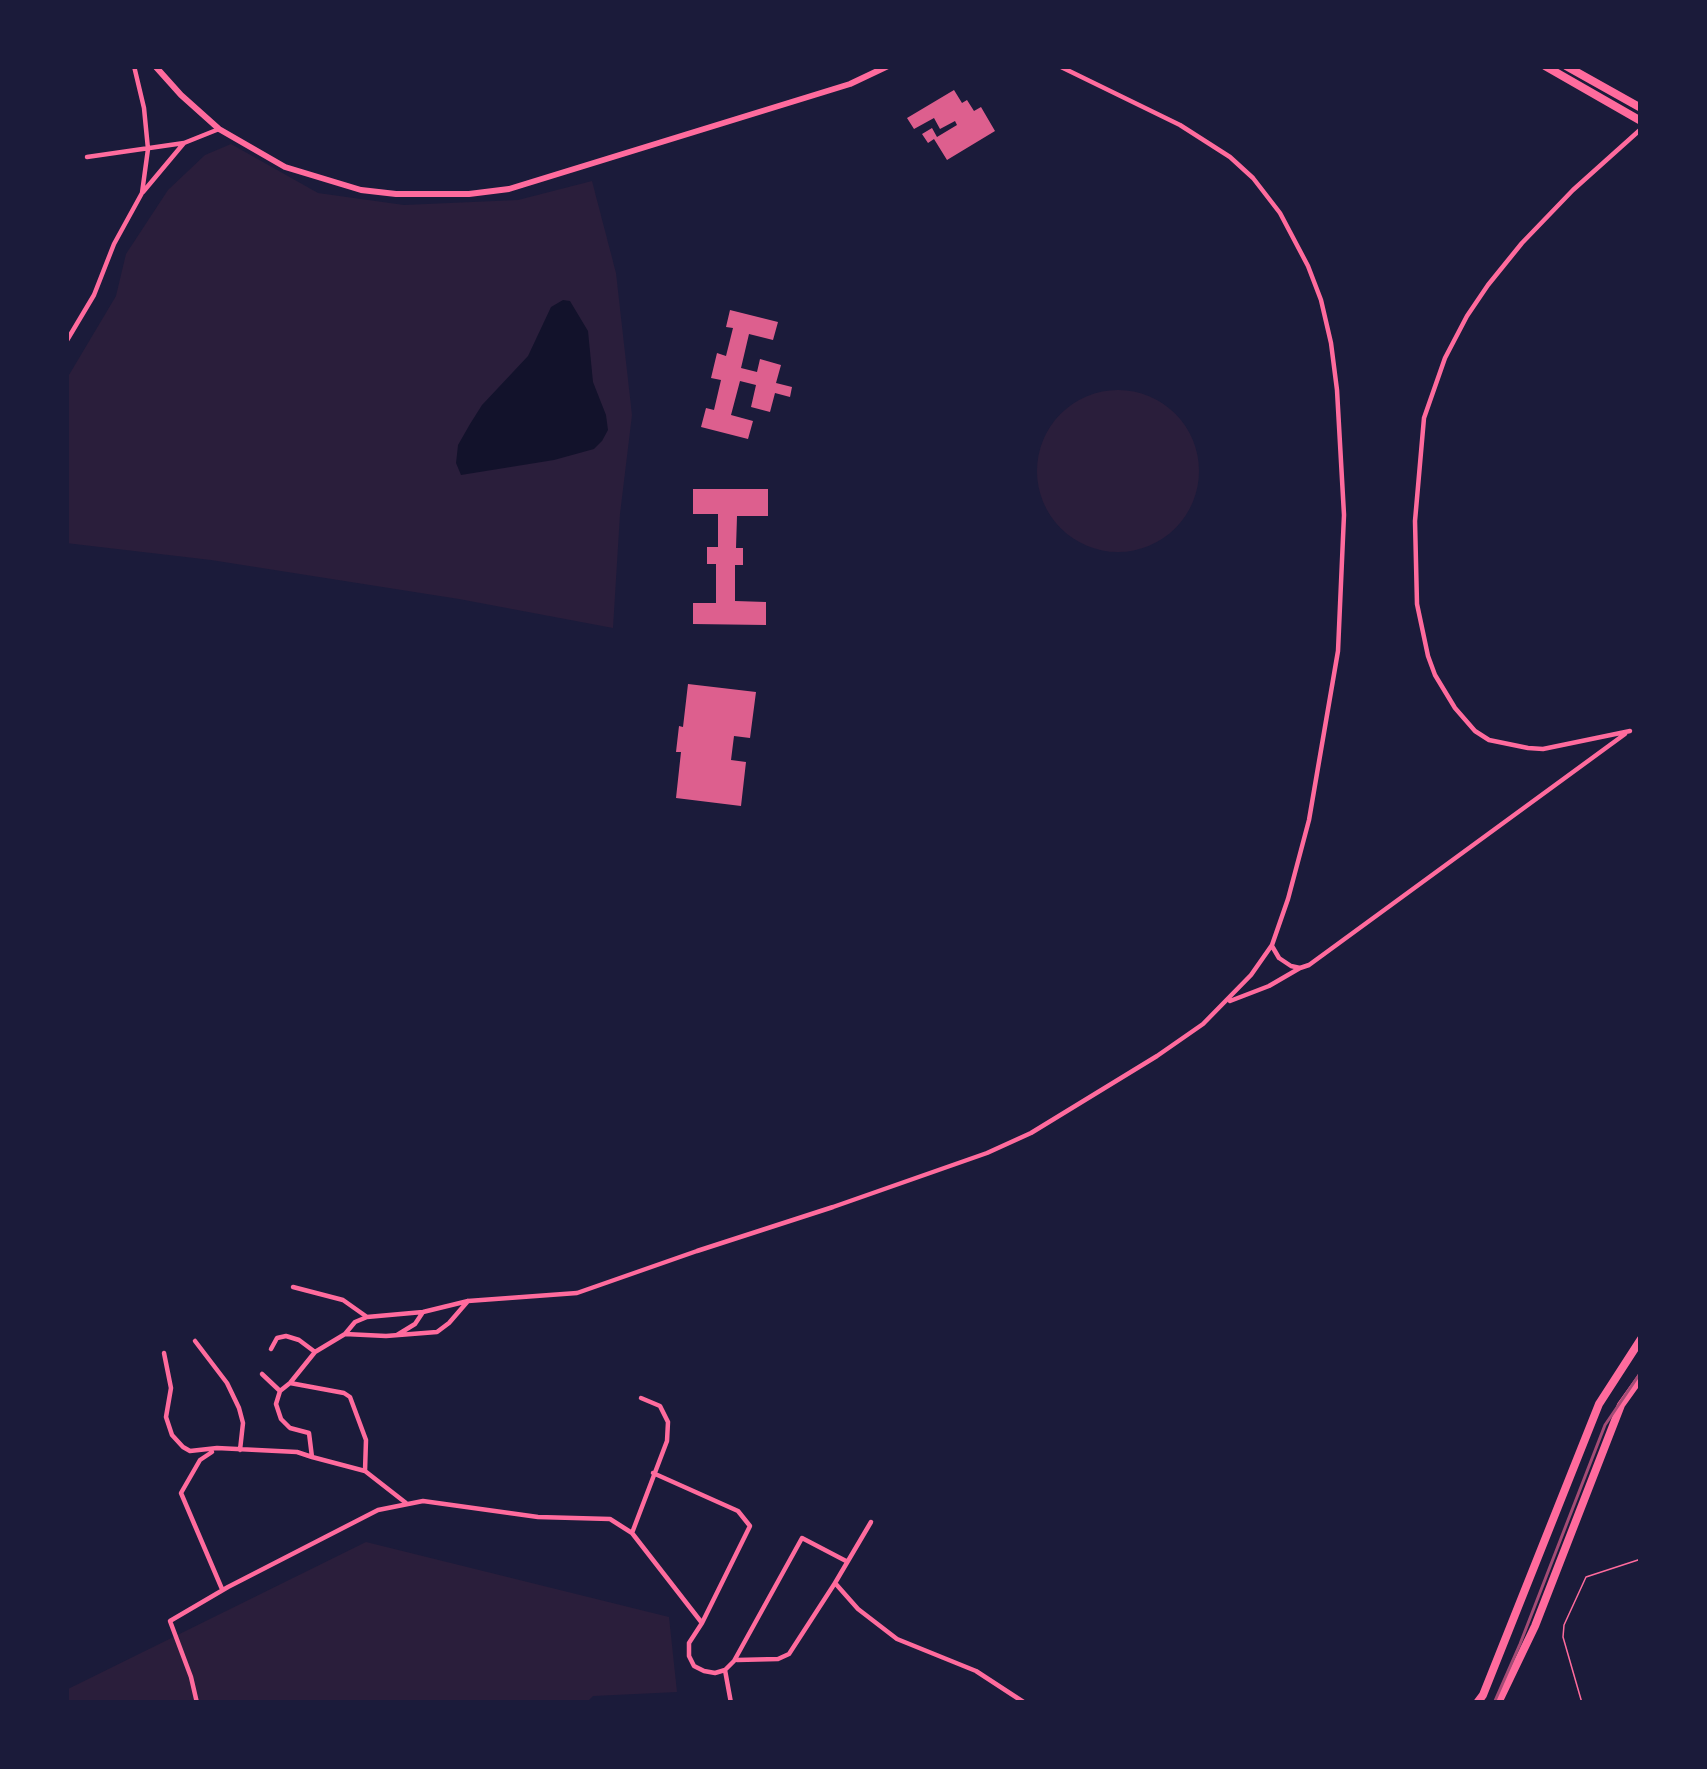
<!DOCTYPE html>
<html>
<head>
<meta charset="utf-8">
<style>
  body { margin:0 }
  #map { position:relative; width:1707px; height:1769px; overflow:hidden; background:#1b1b3a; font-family:"Varela Round",sans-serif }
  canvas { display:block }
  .frame { position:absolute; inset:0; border:69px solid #1b1b3a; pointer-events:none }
</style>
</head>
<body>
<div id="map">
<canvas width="1707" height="1769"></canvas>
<div class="frame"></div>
</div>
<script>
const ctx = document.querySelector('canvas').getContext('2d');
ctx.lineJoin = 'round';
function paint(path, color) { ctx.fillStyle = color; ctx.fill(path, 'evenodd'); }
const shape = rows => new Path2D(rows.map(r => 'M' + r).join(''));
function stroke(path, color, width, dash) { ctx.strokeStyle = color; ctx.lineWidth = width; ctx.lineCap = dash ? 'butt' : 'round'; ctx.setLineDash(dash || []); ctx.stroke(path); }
paint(shape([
  [231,144,318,193,404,205,518,200,592,181,616,273,632,415,620,514,613,628,459,599,211,560,66,543,66,380,116,296,126,254,168,190,205,155],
  '1037 471a81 81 0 1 1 162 0a81 81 0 1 1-162 0Z',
  [366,1542,669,1617,677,1692,593,1696,586,1703,66,1703,66,1690]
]), '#2a1e3b');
paint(shape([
  [563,300,570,301,588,331,593,382,606,415,608,430,602,441,594,449,554,460,461,475,456,463,458,445,470,424,482,405,528,356,551,307]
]), '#12122b');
paint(shape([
  [954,90,962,103,967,100,974,111,981,107,995,131,947,160,934,139,928,143,922,134,932,128,937,137,957,125,955,121,940,129,934,118,914,129,907,118],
  [730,310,778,322,773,340,749,334,741,368,757,372,760,359,781,365,776,383,792,387,790,397,775,393,770,412,751,407,756,385,740,381,731,415,753,421,748,439,701,427,706,408,714,410,721,380,711,378,717,353,726,356,733,328,726,327],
  [693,489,768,489,768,516,737,516,736,548,743,548,743,565,735,565,735,601,766,602,766,625,693,624,693,603,716,603,716,564,707,564,707,547,718,547,718,514,693,514],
  [688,684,756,692,750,738,734,736,731,760,746,762,741,806,676,798,681,752,676,752,679,726,683,727]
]), '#dd5f8e');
stroke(shape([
  [1582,1703,1563,1637,1564,1625,1586,1577,1641,1559]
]), '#ff6b9d', 1.5);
stroke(shape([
  [87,157,184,143],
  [143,192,184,143,219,129],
  [66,342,94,295,114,244,142,193,148,149,144,108,134,66],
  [1630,731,1543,749,1528,748,1489,740,1475,731,1455,708,1435,675,1428,656,1417,604,1415,521,1424,418,1445,358,1467,316,1488,285,1522,243,1573,190,1641,129],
  [1272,946,1279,958,1291,966,1300,968,1309,965,1625,734],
  [1230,1001,1269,986,1300,968],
  [293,1287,343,1300,367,1317,423,1312,468,1301,577,1293,697,1251,833,1207,987,1153,1031,1133,1157,1056,1203,1024,1251,975,1272,945,1288,899,1309,820,1338,651,1344,515,1337,390,1331,343,1321,300,1308,266,1280,213,1253,178,1230,157,1180,125,1059,66],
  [345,1334,355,1322,367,1317],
  [397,1335,415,1324,423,1312],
  [195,1341,227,1383,239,1408,243,1423,240,1450],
  [271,1349,277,1338,286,1336,299,1340,315,1352],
  [164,1353,171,1388,166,1417,172,1435,183,1447,190,1451,217,1448,297,1452,312,1457,309,1433,290,1428,281,1419,276,1404,280,1391,290,1383,315,1352,345,1334,386,1336,437,1332,449,1323,468,1301],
  [262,1374,280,1391],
  [290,1383,344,1393,350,1397,366,1440,365,1471,406,1503],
  [212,1452,200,1460,181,1493,222,1589],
  [312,1457,365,1471],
  [653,1473,738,1511,750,1526,702,1623],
  [871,1522,835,1583,858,1609,897,1639,976,1671,1025,1703],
  [632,1533,667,1441,668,1422,660,1406,641,1398],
  [737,1660,778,1659,789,1654,835,1583],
  [725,1670,734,1661,802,1538,846,1561],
  [197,1703,191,1677,170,1621,228,1587,378,1510,423,1501,538,1517,610,1519,632,1533,702,1623,689,1643,689,1656,694,1666,704,1671,715,1673,725,1670,731,1703]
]), '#ff6b9d', 4.5);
stroke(shape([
  [155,66,181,95,219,129,285,167,361,190,396,194,469,194,509,189,850,84,888,66]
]), '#ff6b9d', 6);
stroke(shape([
  [1545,66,1641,121],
  [1566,66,1641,108],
  [1477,1703,1483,1695,1599,1404,1641,1339],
  [1498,1703,1535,1626,1621,1405,1641,1377]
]), '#ff6b9d', 8);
stroke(shape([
  [1494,1703,1520,1644,1605,1425,1641,1372]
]), '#a44b75', 3);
</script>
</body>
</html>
